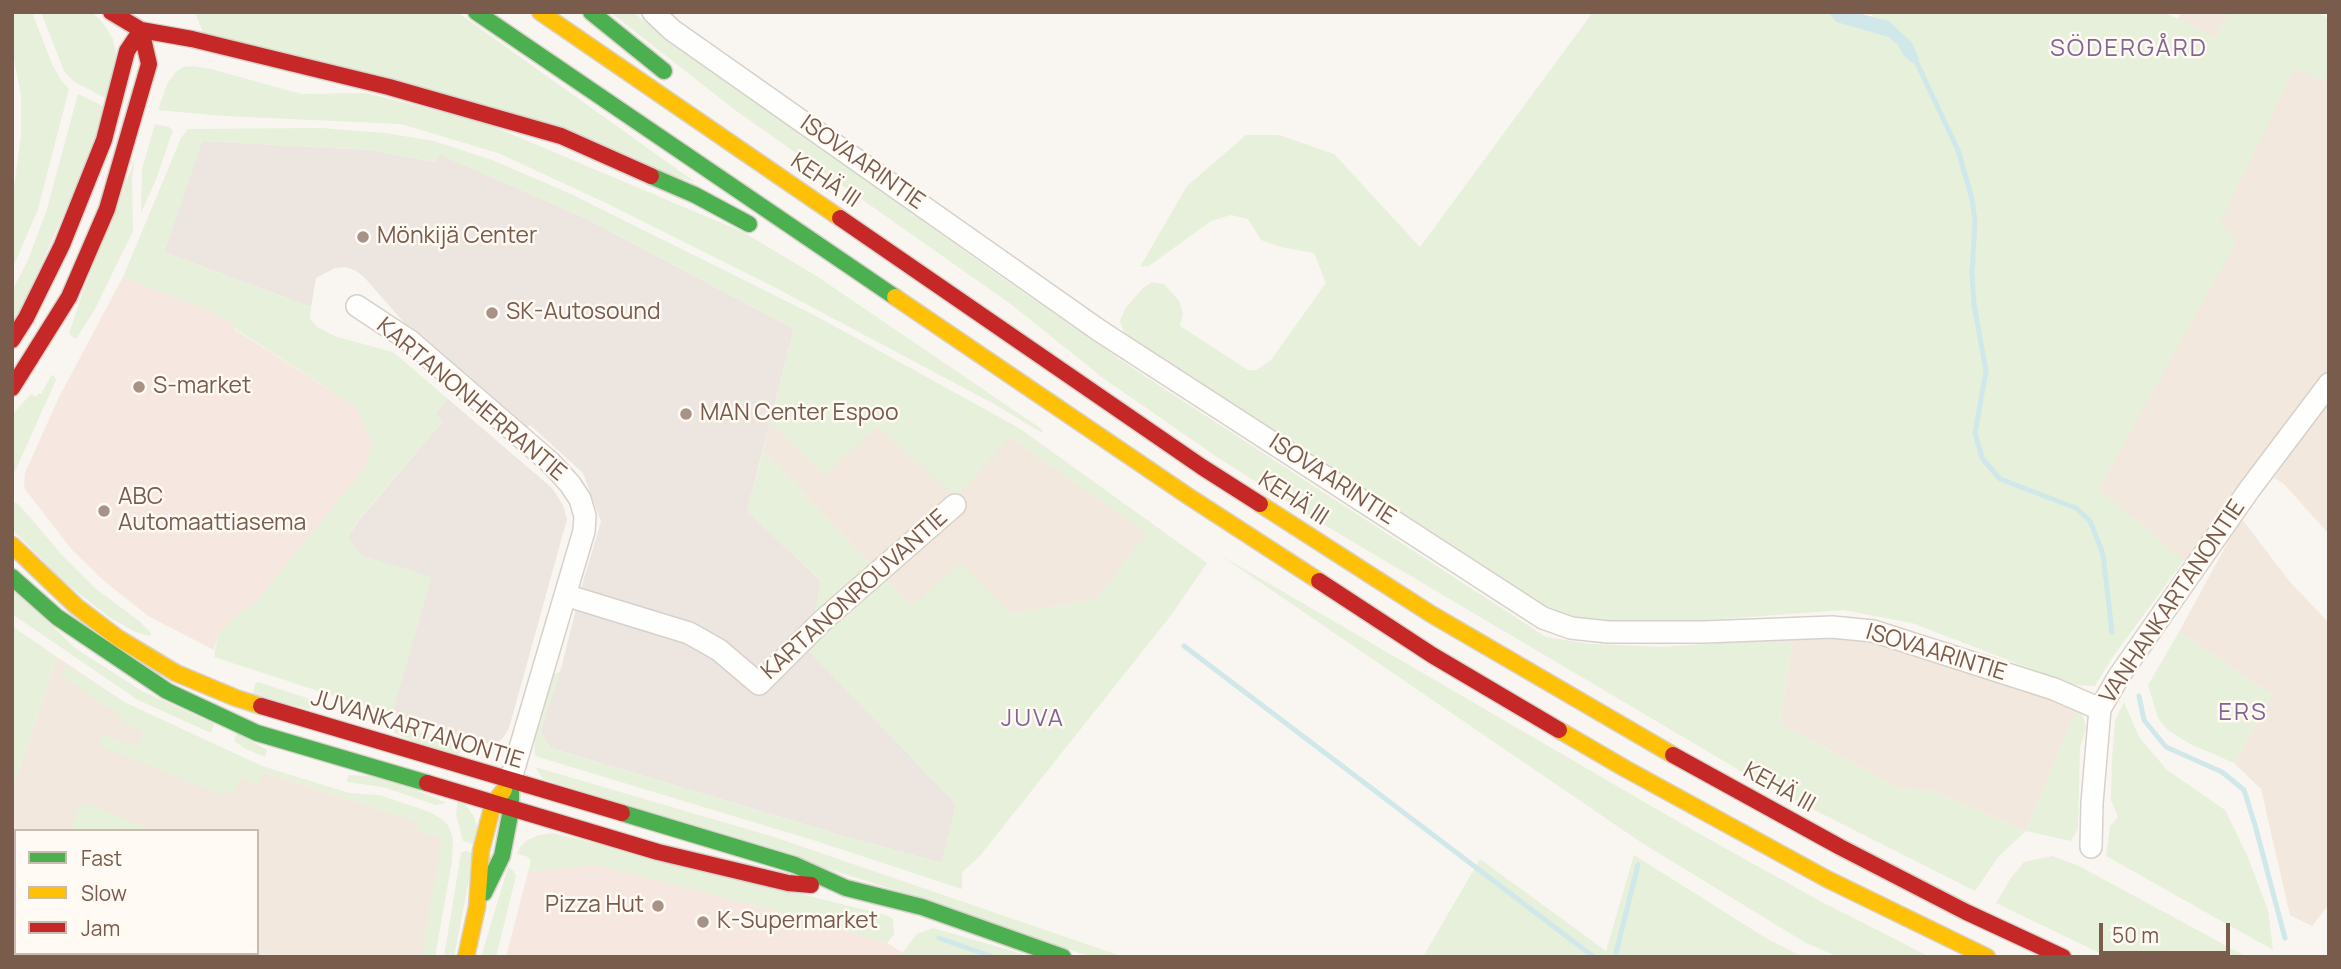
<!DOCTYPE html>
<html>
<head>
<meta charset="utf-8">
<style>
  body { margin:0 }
  #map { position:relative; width:2341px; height:969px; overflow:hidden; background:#f9f5f0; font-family:Manrope,sans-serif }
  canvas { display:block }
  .frame { position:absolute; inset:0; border:14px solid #7a5c4d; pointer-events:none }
  .legend { position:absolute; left:14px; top:829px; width:245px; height:126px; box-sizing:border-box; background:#fffaf3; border:2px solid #cabbb1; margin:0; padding:9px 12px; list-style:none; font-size:21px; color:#7a5c4d }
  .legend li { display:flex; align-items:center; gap:14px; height:35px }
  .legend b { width:35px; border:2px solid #cabbb1 }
  .scale { position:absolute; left:2099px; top:923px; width:131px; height:32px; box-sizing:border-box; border:4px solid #7a5c4d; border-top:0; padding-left:9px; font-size:21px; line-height:24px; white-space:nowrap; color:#7a5c4d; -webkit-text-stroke:5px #fffaf3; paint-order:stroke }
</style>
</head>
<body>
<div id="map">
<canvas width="2341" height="969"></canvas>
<div class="frame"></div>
<ul class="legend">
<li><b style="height:9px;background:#4caf50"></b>Fast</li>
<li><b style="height:9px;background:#ffc107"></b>Slow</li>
<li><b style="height:9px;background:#c62828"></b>Jam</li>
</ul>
<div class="scale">50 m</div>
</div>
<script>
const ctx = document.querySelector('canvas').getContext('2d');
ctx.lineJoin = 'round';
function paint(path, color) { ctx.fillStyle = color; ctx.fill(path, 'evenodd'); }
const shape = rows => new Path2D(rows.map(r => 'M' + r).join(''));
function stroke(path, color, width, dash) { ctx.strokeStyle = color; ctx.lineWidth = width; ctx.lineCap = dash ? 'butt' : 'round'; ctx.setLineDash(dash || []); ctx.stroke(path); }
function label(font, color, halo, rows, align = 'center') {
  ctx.font = font + ' Manrope,sans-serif'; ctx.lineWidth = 5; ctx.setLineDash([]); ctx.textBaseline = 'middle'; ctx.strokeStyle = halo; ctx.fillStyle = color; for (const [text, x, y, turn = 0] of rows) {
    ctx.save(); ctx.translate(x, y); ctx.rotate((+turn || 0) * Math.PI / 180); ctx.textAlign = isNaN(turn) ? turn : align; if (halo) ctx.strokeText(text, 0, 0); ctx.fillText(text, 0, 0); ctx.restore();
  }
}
paint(shape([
  [2182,12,2229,12,2216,39,2178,18],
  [2295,66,2325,82,2329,72,2329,383,2194,569,2098,489,2236,241,2219,224],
  [2329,394,2329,534,2283,483,2274,478],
  [770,422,825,474,877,426,1010,437,1148,533,1097,599,1012,614,911,606,763,451],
  [2241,518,2290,582,2329,623,2329,904,2312,926,2290,915,2261,789,2234,763,2272,695,2179,632],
  [1865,636,2081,700,2026,831,1935,792,1898,788,1780,723,1793,638],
  [57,657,124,702,257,770,420,822,417,830,442,838,426,957,60,957,61,953,257,953,257,831,16,831,16,942,12,942,12,790]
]), '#f2e8de');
paint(shape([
  [123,277,211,311,235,325,234,329,355,406,372,440,367,466,254,604,230,621,218,635,214,650,148,616,103,580,72,550,24,488,25,473,59,397],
  [596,865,773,910,887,943,902,952,899,957,506,957,528,872]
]), '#f6e8e1');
paint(shape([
  [202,141,370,150,436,162,439,154,587,219,794,329,747,511,821,581,808,650,956,804,942,863,847,837,551,748,540,732,562,665,582,585,601,522,583,473,530,425,525,429,415,335,364,277,356,271,346,267,335,268,316,278,311,307,164,252],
  [448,399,552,488,563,505,567,519,509,728,503,738,494,745,392,715,395,704,348,537,359,520,442,422,436,413]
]), '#ede5e0');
paint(shape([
  [12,12,32,12,52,64,61,80,69,89,38,209,12,270,12,203,21,135,21,95,12,49],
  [41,12,92,12,103,23,113,39,116,54,107,99,73,81,64,71],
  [195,12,457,12,695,182,204,35],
  [610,12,632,12,991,270,1140,373,1546,637,1590,644,1662,647,1793,638,1780,723,1898,788,1935,792,2026,831,2077,709,2083,716,2086,729,2080,747,2078,829,2071,841,2026,831,1999,856,1975,891,1761,783,1321,523,1217,457,1103,378,1012,305,735,110],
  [1593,12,1828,12,1836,22,1888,37,1897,44,1904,56,1912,63,1872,15,1854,12,2159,12,2178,18,2216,39,2229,12,2317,12,2329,19,2329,72,2325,82,2295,67,2220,223,2237,241,2098,489,2184,560,2112,658,2095,686,2073,685,1912,623,1844,610,1707,620,1574,620,1545,607,1138,348,1125,335,1120,321,1125,309,1143,288,1152,282,1164,284,1179,301,1183,313,1180,326,1248,370,1256,370,1271,360,1326,283,1314,253,1281,247,1261,240,1248,219,1231,215,1211,221,1149,266,1140,267,1187,186,1246,135,1279,135,1334,154,1420,247],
  [193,66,211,69,301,94,366,93,485,123,743,232,818,277,1043,430,1042,433,996,405,776,288,604,202,498,153,401,124,224,116,158,110,168,82,176,72,183,67],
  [78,94,103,106,97,139,12,330,12,291,28,260,47,209],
  [155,124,169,127,173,130,155,182,141,213,142,169],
  [321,128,385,133,434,141,492,160,571,194,816,316,1019,428,1207,563,1172,614,979,857,962,872,962,889,819,842,535,756,534,731,550,675,560,672,540,732,551,748,847,837,942,863,956,804,807,650,821,581,747,511,763,451,911,606,961,563,1012,614,1097,599,1147,533,1010,437,956,497,877,426,825,475,770,422,794,329,587,219,440,155,437,162,370,150,202,141,164,252,311,307,310,319,317,327,337,337,393,352,448,399,436,413,442,422,359,519,348,537,361,555,432,577,392,715,214,657,218,635,230,621,254,604,367,466,372,440,355,406,234,328,235,325,211,311,123,277,181,138,188,129],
  [135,159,132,179,133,231,95,309,76,339,69,334,81,297],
  [54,375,56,380,12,478,12,415,31,394,36,397,39,393,41,394,51,376],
  [12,503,17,503,28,515,62,555,96,589,138,620,151,633,150,636,135,632,109,617,62,580,12,529],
  [1220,555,1689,828,1820,901,1930,957,1839,957,1806,943,1642,843],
  [12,587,75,648,142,691,214,724,211,733,138,700,12,614],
  [12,626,57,657,12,790],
  [2179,632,2272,695,2234,763,2190,744,2168,730,2158,718,2148,685],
  [68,666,124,702,262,766,349,793,379,795,427,811,440,818,448,825,453,838,452,861,435,957,421,957,442,838,417,830,419,822,264,772,259,784,240,778,235,792,226,791,220,794,99,746,103,735,137,747,143,730,123,723,120,716,60,674],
  [258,682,313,700,310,709,252,696,255,684],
  [2124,702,2139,737,2167,770,2225,810,2247,855,2268,910,2273,950,2106,856,2110,826,2118,817,2111,800,2112,759,2115,721],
  [396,724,455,743,460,750,458,760,394,733],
  [237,733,267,750,265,757,246,749,234,741],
  [535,767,774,837,1124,957,1091,957,930,901,543,779],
  [348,775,386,777,446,803,436,805,383,787,347,782],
  [458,800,465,804,473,815,477,826,477,845,463,841,456,815],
  [86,804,90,805,155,831,78,831,71,827,79,808],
  [553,833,886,915,893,919,894,934,887,943,773,910,596,865,528,872,531,861,528,857,517,854,520,847,526,841,539,835],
  [466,851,474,854,454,957,444,957,461,853],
  [1634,855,1769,940,1804,957,1423,957,1480,859,1606,951],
  [2052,856,2079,866,2247,957,2108,957,1996,903,2011,878,2024,862],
  [508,867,513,870,516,876,496,957,481,957],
  [933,928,1016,952,1030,957,899,957,917,934],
  [12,942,16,942,16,953,61,954,60,957,12,957],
  [96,953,153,953,164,957,102,957]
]), '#e7f0db');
paint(shape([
  [1828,12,1854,12,1889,21,1912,43,1919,59,1917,62,1912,63,1904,56,1897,44,1888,37,1836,22]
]), '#d0e8ea');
stroke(shape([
  [1914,57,1958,150,1972,199,1975,221,1972,273,1974,304,1986,371,1975,433,1982,458,2000,479,2076,508,2090,521,2103,554,2112,632],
  [1184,646,1594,957],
  [2139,696,2144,720,2166,747,2222,772,2244,790,2255,825,2285,938],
  [939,938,993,957],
  [1615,957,1638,865]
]), '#d0e8ea', 5);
const street = shape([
  [653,12,672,30,1100,331,1543,618,1571,628,1608,632,1704,632,1832,627,1873,631,2054,689,2100,709],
  [357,306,410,341,551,463,570,484,580,499,585,516,584,531,510,782],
  [565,595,689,633,719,650,759,684,821,622,955,505],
  [2091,847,2092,803,2100,709,2119,676,2249,490,2329,384]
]);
const fast = shape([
  [476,12,895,297],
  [591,12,664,71],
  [651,176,695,195,749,224],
  [12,577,57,617,167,691,257,733,427,783],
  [622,813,795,865,846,888,922,907,1063,957],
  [484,893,502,856,511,810,511,792]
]);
const slow = shape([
  [540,12,840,218],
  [895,297,1188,496,1319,581],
  [1260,504,1431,614,1673,755],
  [12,545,76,606,118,638,176,673,236,698,261,706],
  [1559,730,1626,769,1827,879,1987,957],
  [466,957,477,907,481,851,493,804,504,790]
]);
const jam = shape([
  [111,12,141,30,192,39,389,87,561,136,651,176],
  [840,218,1202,467,1260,504],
  [12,340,26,318,62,245,104,140,127,51,141,30],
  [12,388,69,297,107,209,149,64,141,30],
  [1319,581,1432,655,1559,730],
  [261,706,622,813],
  [1673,755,1840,847,1966,912,2063,957],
  [427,783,658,852,788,883,811,885]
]);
stroke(street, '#d7d1cb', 24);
stroke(fast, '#d9d2cb', 19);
stroke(slow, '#d9d2cb', 19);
stroke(jam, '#d9d2cb', 19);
stroke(street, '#fefefd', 21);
stroke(fast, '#4caf50', 16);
stroke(slow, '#ffc107', 16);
stroke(jam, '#c62828', 16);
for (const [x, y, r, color] of [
  [363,237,7,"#a69286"],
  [492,313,7,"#a69286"],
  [139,387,7,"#a69286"],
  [686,414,7,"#a69286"],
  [104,511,7,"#a69286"],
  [658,906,7,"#a69286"],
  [703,922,7,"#a69286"]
]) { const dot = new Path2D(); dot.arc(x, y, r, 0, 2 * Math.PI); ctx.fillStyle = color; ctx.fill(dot); stroke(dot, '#fffaf3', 2.5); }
label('23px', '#7a5c4d', '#fffaf3', [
  ["ISOVAARINTIE",862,163,35],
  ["KEHÄ III",825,181,34],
  ["KARTANONHERRANTIE",471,400,40],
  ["ISOVAARINTIE",1332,480,33],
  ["KEHÄ III",1293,499,33],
  ["KARTANONROUVANTIE",855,595,-42],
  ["VANHANKARTANONTIE",2173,602,-56],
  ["ISOVAARINTIE",1936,653,17],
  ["JUVANKARTANONTIE",417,730,17],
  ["KEHÄ III",1779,788,29]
]);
label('23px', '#7a5c4d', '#fffaf3', [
  ["Mönkijä Center",377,237],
  ["SK-Autosound",506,313],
  ["S-market",153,387],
  ["MAN Center Espoo",700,414],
  ["ABC",118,498],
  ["Automaattiasema",118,524],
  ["Pizza Hut",644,906,"right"],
  ["K-Supermarket",717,922]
], 'left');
ctx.letterSpacing = '2px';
label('24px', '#846695', '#fffaf3', [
  ["SÖDERGÅRD",2129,49],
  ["ERS",2243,713],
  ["JUVA",1033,719]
]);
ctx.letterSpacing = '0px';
</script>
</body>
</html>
